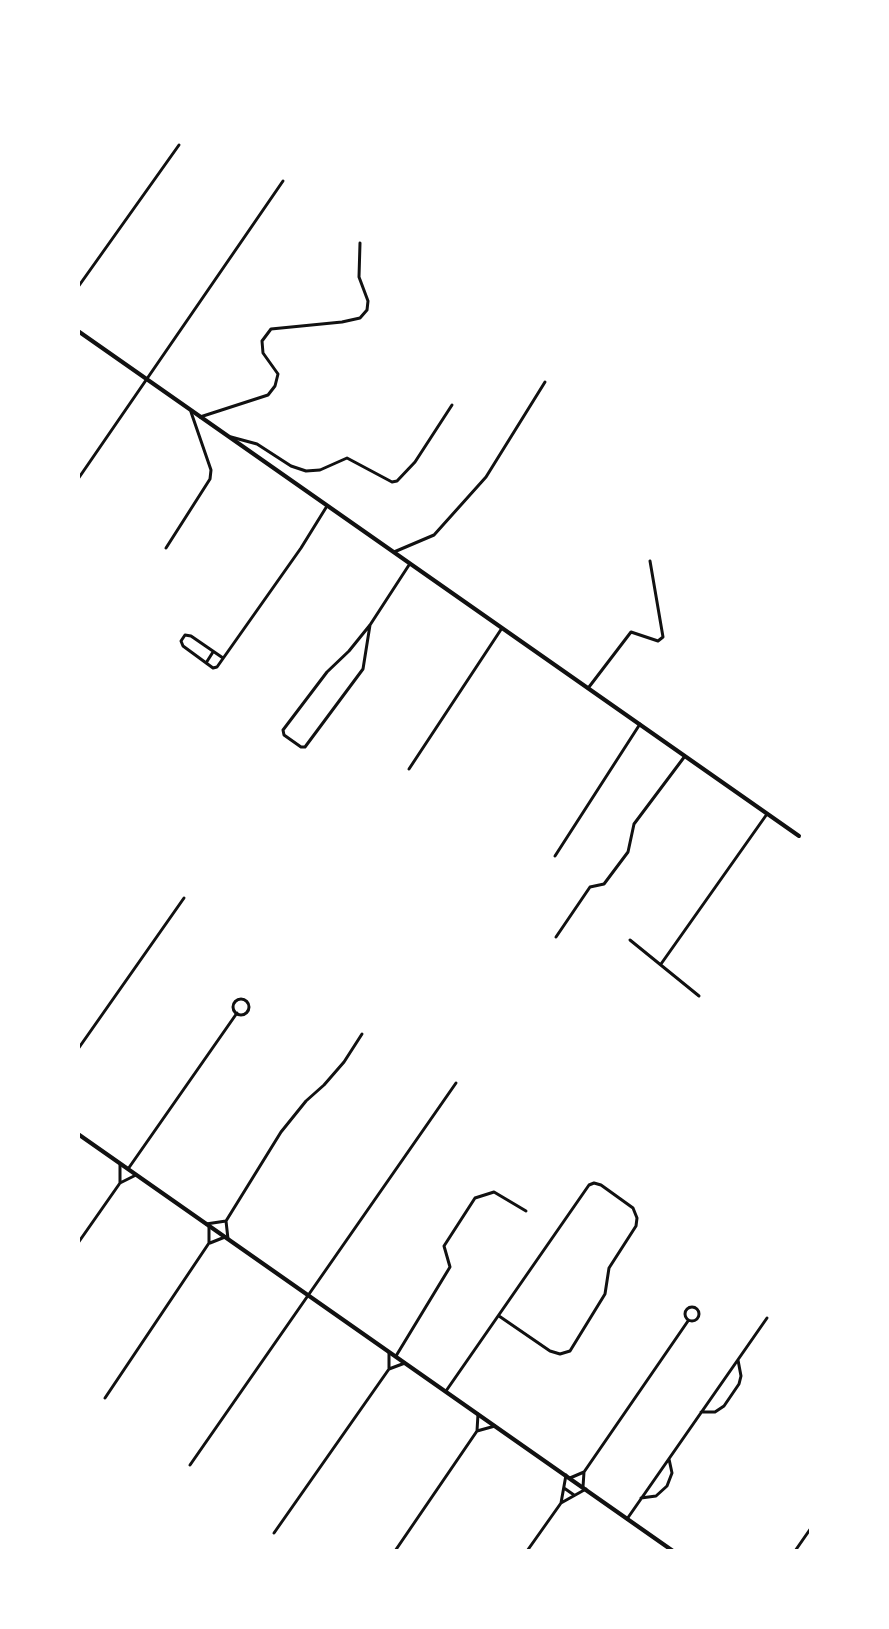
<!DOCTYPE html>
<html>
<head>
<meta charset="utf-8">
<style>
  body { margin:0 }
  #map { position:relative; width:889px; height:1629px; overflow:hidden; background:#fff; font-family:Roboto,sans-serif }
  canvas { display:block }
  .frame { position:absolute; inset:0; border:80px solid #fff; pointer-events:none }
</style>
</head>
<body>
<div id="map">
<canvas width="889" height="1629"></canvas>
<div class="frame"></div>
</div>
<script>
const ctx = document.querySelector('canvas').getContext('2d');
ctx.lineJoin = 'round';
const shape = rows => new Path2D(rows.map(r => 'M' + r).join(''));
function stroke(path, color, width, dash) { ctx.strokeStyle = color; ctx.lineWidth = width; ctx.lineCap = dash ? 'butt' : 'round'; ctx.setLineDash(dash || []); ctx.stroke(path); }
stroke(shape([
  [78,287,179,145],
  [200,417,268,395,275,386,278,374,263,353,262,341,271,329,342,322,360,318,367,310,368,301,359,277,360,243],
  [231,437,257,444,291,466,306,471,320,470,347,458,392,482,397,481,415,462,452,405],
  [78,479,283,181],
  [166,548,210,479,211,470,191,412],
  [394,552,434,535,486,477,545,382],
  [370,625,363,669,305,747,301,747,284,735,283,730,327,672,349,651,370,625,409,565],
  [223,658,191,636,185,635,181,641,183,646,213,668,217,667,301,548,327,506],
  [206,663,213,652],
  [589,687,631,632,658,641,663,637,650,561],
  [409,769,502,628],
  [555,856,640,724],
  [556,937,590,887,604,884,628,852,634,824,685,756],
  [630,940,699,996],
  [661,964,767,814],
  '233 1007a8 8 0 1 1 16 0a8 8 0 1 1-16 0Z',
  [78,1049,184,898],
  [128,1169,237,1013],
  [120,1183,120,1165],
  [226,1221,228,1239],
  [206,1224,226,1221,281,1132,306,1101,324,1085,344,1062,362,1034],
  [78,1243,120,1183,136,1175],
  [210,1243,225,1237],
  '685 1314a7 7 0 1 1 14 0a7 7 0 1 1-14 0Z',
  [396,1356,450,1267,444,1246,475,1198,494,1192,526,1211],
  [389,1368,389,1352],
  [446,1391,589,1185,594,1183,601,1185,633,1208,637,1218,636,1226,609,1268,605,1294,570,1351,560,1354,550,1351,499,1316],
  [105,1398,209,1243,209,1225],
  [701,1412,715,1412,724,1406,739,1384,741,1376,738,1360],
  [477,1431,495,1426],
  [190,1465,456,1083],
  [570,1478,584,1472,688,1321],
  [583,1487,584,1472],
  [564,1488,574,1495],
  [641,1498,656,1496,667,1486,672,1473,669,1459],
  [561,1503,586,1489],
  [627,1519,767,1318],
  [274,1533,389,1369,405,1363],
  [395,1551,477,1431,478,1414],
  [527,1551,561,1503,566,1475],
  [795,1551,811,1528]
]), '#111', 3);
stroke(shape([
  [78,331,799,836],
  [78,1134,673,1551]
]), '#111', 4);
</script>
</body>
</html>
